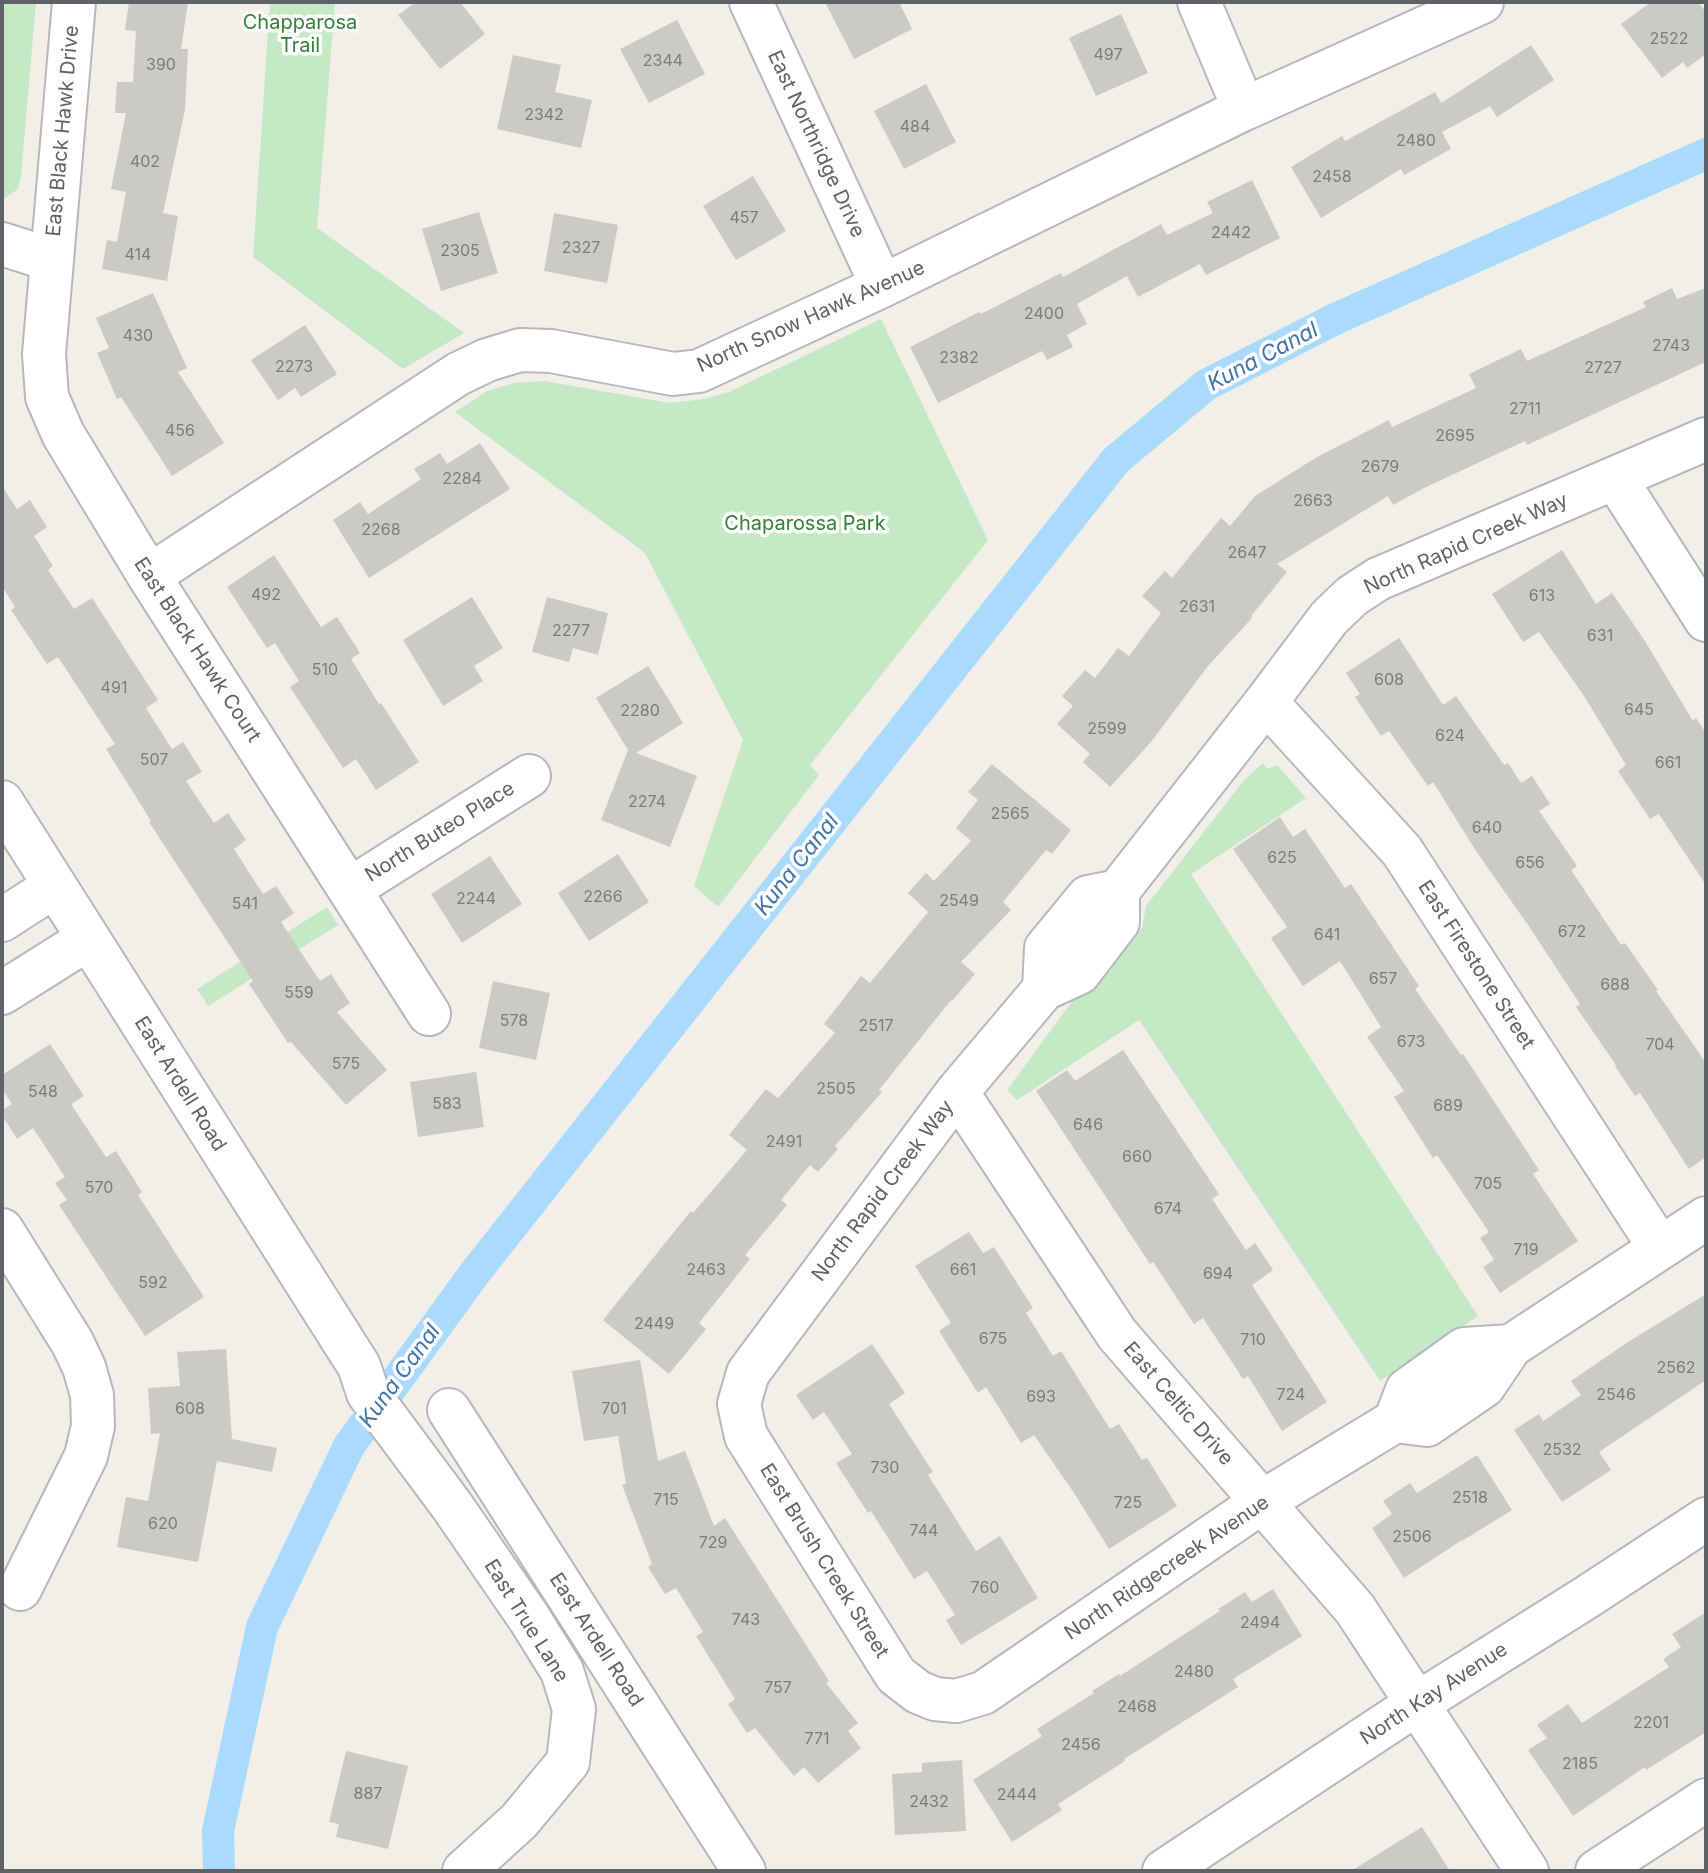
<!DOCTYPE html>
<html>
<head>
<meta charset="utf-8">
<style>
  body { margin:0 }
  #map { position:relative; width:1708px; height:1873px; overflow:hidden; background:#f1efe8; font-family:Inter,sans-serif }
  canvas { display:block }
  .frame { position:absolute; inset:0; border:4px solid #5f6368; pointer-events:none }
</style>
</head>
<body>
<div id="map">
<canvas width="1708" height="1873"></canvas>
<div class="frame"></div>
</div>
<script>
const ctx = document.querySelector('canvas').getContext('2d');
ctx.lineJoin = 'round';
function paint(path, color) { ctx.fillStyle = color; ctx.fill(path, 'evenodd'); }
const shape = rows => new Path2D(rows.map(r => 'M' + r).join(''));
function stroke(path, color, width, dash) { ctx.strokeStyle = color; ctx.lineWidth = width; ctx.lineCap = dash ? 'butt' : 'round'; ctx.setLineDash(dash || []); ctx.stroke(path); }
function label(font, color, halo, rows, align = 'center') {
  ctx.font = font + ' Inter,sans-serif'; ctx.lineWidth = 7; ctx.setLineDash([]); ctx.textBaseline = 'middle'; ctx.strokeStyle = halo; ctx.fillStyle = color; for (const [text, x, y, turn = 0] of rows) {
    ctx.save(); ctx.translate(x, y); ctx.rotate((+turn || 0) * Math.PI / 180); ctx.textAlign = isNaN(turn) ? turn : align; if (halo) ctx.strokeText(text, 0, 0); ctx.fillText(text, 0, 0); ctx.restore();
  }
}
paint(shape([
  [2,2,36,2,21,176,18,189,2,200],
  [270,2,335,2,317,228,464,333,403,369,253,257],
  [881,319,988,540,810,765,819,775,718,907,694,886,743,740,645,553,455,412,487,391,514,383,545,381,670,403,704,399,729,392],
  [1263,763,1267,769,1277,765,1306,798,1191,874,1478,1316,1380,1381,1139,1020,1017,1100,1007,1090,1073,1000,1097,986,1142,928,1146,906,1245,779],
  [327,907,338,925,208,1006,197,989]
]), '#c5e8c5');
stroke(shape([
  [219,1871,218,1831,262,1627,349,1446,474,1274,1116,460,1206,385,1335,319,1706,154]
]), '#aadaff', 32);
paint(shape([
  [129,2,188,2,181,49,188,49,185,110,163,213,178,216,167,281,102,269,107,240,117,242,126,192,111,189,126,113,115,113,117,82,133,82,136,31,125,30],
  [416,2,460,2,485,34,440,69,398,15],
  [825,2,899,2,912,29,854,59],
  [1651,2,1698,2,1706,12,1706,54,1687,68,1683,62,1662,78,1621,24],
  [1121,14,1148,73,1096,96,1069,38],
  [677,20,705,74,649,103,620,49],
  [1531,45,1554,80,1497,117,1490,106,1442,132,1451,149,1404,175,1401,169,1321,218,1291,167,1342,136,1345,141,1435,92,1441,103],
  [513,55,561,65,555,92,592,100,581,148,497,129],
  [926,84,956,142,904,169,874,111],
  [753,176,786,231,736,260,703,206],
  [1252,180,1280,238,1206,275,1200,264,1138,297,1127,276,1077,304,1087,324,1067,335,1073,347,1047,360,1042,351,938,403,910,347,979,312,981,314,1061,273,1063,277,1161,224,1167,235,1213,213,1207,202],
  [479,212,498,273,441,291,422,229],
  [554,213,618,225,607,283,544,271],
  [1672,288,1677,299,1706,288,1706,362,1527,445,1525,441,1424,488,1393,505,1388,496,1277,564,1287,572,1251,616,1252,618,1208,666,1151,742,1110,787,1083,762,1090,754,1057,724,1073,706,1062,696,1085,670,1095,678,1118,648,1129,656,1161,613,1142,596,1165,571,1172,578,1221,518,1230,526,1255,496,1317,457,1389,420,1392,427,1476,388,1469,374,1521,349,1527,361,1646,307,1643,302],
  [153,293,187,368,178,372,224,443,172,476,121,397,117,399,97,353,109,348,96,318],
  [305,325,337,374,301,397,295,388,278,400,251,360],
  [480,443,510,489,369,578,333,520,360,502,368,514,421,479,414,469,440,453,447,464],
  [2,486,17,509,30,500,47,527,34,536,53,566,48,570,74,609,92,598,158,700,146,708,172,749,183,742,202,772,186,781,214,823,228,813,246,840,234,849,263,894,276,886,294,913,281,922,320,981,331,974,350,1003,337,1012,387,1070,346,1105,291,1042,288,1043,249,984,253,981,149,822,151,821,106,749,115,744,58,657,47,664,11,610,15,607,2,586],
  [1562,550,1596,604,1612,593,1645,641,1693,721,1696,718,1706,733,1706,885,1659,814,1650,819,1618,771,1626,765,1584,696,1539,632,1523,642,1492,594],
  [274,555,321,627,337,617,360,653,351,659,379,704,381,703,419,762,376,790,356,759,343,768,290,687,299,681,275,643,267,648,227,587],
  [472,597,503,648,474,666,483,681,443,706,403,640],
  [547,597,608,613,598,655,573,648,569,662,532,652],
  [1399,638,1443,705,1456,696,1504,765,1508,763,1521,783,1532,776,1550,804,1539,811,1577,866,1571,870,1621,945,1625,943,1658,990,1656,991,1706,1063,1706,1157,1689,1169,1640,1093,1635,1096,1615,1066,1616,1065,1576,1007,1580,1004,1528,925,1476,851,1433,782,1428,786,1389,731,1381,736,1355,697,1360,694,1346,673],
  [648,666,683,723,636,753,697,776,670,847,601,820,628,750,596,698],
  [992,764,1071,830,1052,854,1046,850,1003,902,1011,910,961,962,975,974,952,1001,951,1000,879,1090,882,1092,835,1146,838,1149,818,1172,810,1165,781,1200,787,1205,745,1255,750,1259,699,1323,706,1329,669,1374,603,1320,691,1211,693,1213,747,1150,729,1135,766,1089,778,1098,835,1033,824,1024,861,976,870,983,928,912,908,893,926,873,934,881,971,841,956,828,978,800,968,792],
  [1280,817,1293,837,1305,829,1345,888,1351,884,1419,986,1415,989,1461,1055,1463,1054,1539,1170,1533,1174,1578,1241,1500,1293,1483,1267,1494,1260,1480,1238,1489,1232,1437,1155,1433,1158,1394,1097,1404,1091,1367,1037,1381,1027,1340,961,1303,986,1271,938,1287,927,1233,849],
  [618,854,649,902,589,941,558,893],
  [490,856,522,904,462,943,431,894],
  [493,981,550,993,536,1060,479,1048],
  [50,1044,84,1096,71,1104,106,1157,116,1151,142,1192,138,1195,204,1297,145,1336,59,1205,67,1200,55,1183,65,1177,33,1128,17,1139,2,1115,2,1110,12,1104,2,1089,2,1075],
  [1123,1050,1219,1194,1212,1199,1246,1250,1255,1243,1273,1270,1252,1285,1327,1402,1282,1431,1248,1376,1243,1379,1203,1318,1194,1324,1153,1262,1150,1264,1036,1091,1067,1070,1075,1081],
  [476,1072,484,1127,418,1137,410,1082],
  [969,1232,983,1253,994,1247,1033,1308,1026,1313,1053,1356,1061,1351,1110,1429,1119,1424,1142,1460,1147,1458,1177,1506,1109,1549,1074,1493,1034,1435,1021,1443,986,1387,978,1393,939,1331,951,1323,915,1266],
  [1706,1294,1706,1380,1599,1452,1611,1470,1562,1502,1514,1430,1539,1414,1543,1421,1581,1395,1571,1381,1628,1342],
  [872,1344,905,1393,889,1404,933,1472,928,1475,976,1551,1000,1536,1038,1598,961,1645,946,1620,955,1615,927,1571,914,1579,871,1511,868,1513,836,1463,852,1454,824,1412,813,1420,796,1395],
  [226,1349,232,1439,277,1448,272,1472,217,1461,198,1562,117,1547,126,1497,148,1501,160,1433,151,1434,148,1388,180,1386,177,1352],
  [640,1360,658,1461,685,1451,714,1526,725,1518,829,1681,826,1683,858,1723,848,1731,861,1748,818,1783,804,1767,794,1776,755,1728,747,1733,728,1704,735,1699,696,1636,703,1632,676,1588,665,1594,648,1567,652,1564,622,1485,626,1484,618,1436,584,1441,572,1371],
  [1477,1455,1512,1510,1462,1541,1462,1540,1404,1578,1372,1528,1392,1514,1383,1501,1410,1483,1417,1493],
  [1273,1589,1302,1636,1233,1679,1238,1687,1124,1759,1125,1761,1058,1804,1062,1810,1012,1842,973,1780,1042,1736,1037,1729,1094,1693,1092,1691,1119,1674,1120,1676,1220,1611,1218,1609,1245,1592,1252,1602],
  [1706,1612,1706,1732,1646,1770,1645,1767,1573,1816,1528,1750,1547,1738,1537,1725,1568,1704,1582,1723,1669,1667,1663,1659,1681,1647,1672,1634],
  [346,1751,408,1766,388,1849,336,1837,339,1824,329,1822],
  [962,1760,966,1831,895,1835,892,1774,922,1772,922,1763],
  [1422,1827,1450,1871,1351,1871]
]), '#cccac5');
const minor = shape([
  [74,2,44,354,47,397,63,434,149,576,429,1014],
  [751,2,882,286],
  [1199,2,1244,109],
  [2,244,52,260],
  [1615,478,1706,620],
  [149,576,458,374,487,360,520,350,551,351,673,374,699,371,882,286,1244,109,1482,2],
  [1266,702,1402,851,1660,1248],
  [2,802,359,1366,368,1393,452,1506,529,1618,562,1671,574,1709,568,1762,519,1821,464,1871],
  [350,889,529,776],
  [1118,891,1266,702,1329,618,1352,596,1378,579,1706,439],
  [2,920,55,886],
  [1044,989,1046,948,1088,897,1118,891,1118,922,1079,973,1044,989,957,1092,748,1373,739,1404,746,1436,896,1675,918,1692,935,1699,956,1701,983,1693,1262,1502,1395,1421,1407,1390,1464,1349,1511,1346,1484,1386,1427,1425,1395,1421],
  [2,993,88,939],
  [957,1092,1117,1334,1355,1609,1527,1871],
  [2,1230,72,1342,84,1367,92,1395,93,1426,86,1456,20,1589],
  [1511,1346,1706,1218],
  [449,1410,744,1871],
  [1164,1871,1418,1703,1587,1597,1706,1519],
  [1597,1871,1706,1800]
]);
stroke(minor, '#b5b8bc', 46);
stroke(minor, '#fff', 42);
label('16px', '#7a7d7f', null, [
  ["2522",1669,39],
  ["497",1108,55],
  ["2344",663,61],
  ["390",161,65],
  ["2342",544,115],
  ["484",915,127],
  ["2480",1416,141],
  ["402",145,162],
  ["2458",1332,177],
  ["457",744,218],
  ["2442",1231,233],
  ["2327",581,248],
  ["2305",460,251],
  ["414",138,255],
  ["2400",1044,314],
  ["430",138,336],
  ["2743",1671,346],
  ["2382",959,358],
  ["2273",294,367],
  ["2727",1603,368],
  ["2711",1525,409],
  ["456",180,431],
  ["2695",1455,436],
  ["2679",1380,467],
  ["2284",462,479],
  ["2663",1313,501],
  ["2268",381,530],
  ["2647",1247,553],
  ["492",266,595],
  ["613",1542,596],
  ["2631",1197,607],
  ["2277",571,631],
  ["631",1600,636],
  ["510",325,670],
  ["608",1389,680],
  ["491",114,688],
  ["645",1639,710],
  ["2280",640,711],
  ["2599",1107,729],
  ["624",1450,736],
  ["507",154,760],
  ["661",1668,763],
  ["2274",647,802],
  ["2565",1010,814],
  ["640",1487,828],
  ["625",1282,858],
  ["656",1530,863],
  ["2266",603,897],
  ["2244",476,899],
  ["2549",959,901],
  ["541",245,904],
  ["672",1572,932],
  ["641",1327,935],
  ["657",1383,979],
  ["688",1615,985],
  ["559",299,993],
  ["578",514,1021],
  ["2517",876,1026],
  ["673",1411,1042],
  ["704",1660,1045],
  ["575",346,1064],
  ["2505",836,1089],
  ["548",43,1092],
  ["583",447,1104],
  ["689",1448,1106],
  ["646",1088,1125],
  ["2491",784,1142],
  ["660",1137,1157],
  ["705",1488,1184],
  ["570",99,1188],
  ["674",1168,1209],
  ["719",1526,1250],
  ["2463",706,1270],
  ["661",963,1270],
  ["694",1218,1274],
  ["592",153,1283],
  ["2449",654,1324],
  ["675",993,1339],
  ["710",1253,1340],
  ["2562",1676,1368],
  ["724",1291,1395],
  ["2546",1616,1395],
  ["693",1041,1397],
  ["608",190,1409],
  ["701",614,1409],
  ["2532",1562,1450],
  ["730",885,1468],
  ["2518",1470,1498],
  ["715",666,1500],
  ["725",1128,1503],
  ["620",163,1524],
  ["744",924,1531],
  ["2506",1412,1537],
  ["729",713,1543],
  ["760",985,1588],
  ["743",746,1620],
  ["2494",1260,1623],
  ["2480",1194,1672],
  ["757",778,1688],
  ["2468",1137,1707],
  ["2201",1651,1723],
  ["771",817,1739],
  ["2456",1081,1745],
  ["2185",1580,1764],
  ["887",368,1794],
  ["2444",1017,1795],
  ["2432",929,1802]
]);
label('20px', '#348238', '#fff', [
  ["Chapparosa",300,23],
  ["Trail",300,46],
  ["Chaparossa Park",805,524]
]);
label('20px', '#5f6368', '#fff', [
  ["East Black Hawk Drive",63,131,-85],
  ["East Northridge Drive",816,144,65],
  ["North Snow Hawk Avenue",811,317,-24],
  ["North Rapid Creek Way",1466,544,-24],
  ["East Black Hawk Court",197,650,57],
  ["North Buteo Place",440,832,-32],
  ["East Firestone Street",1476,965,57],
  ["East Ardell Road",180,1084,58],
  ["North Rapid Creek Way",883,1191,-53],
  ["East Celtic Drive",1178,1404,49],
  ["East Brush Creek Street",824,1561,58],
  ["North Ridgecreek Avenue",1167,1568,-34],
  ["East True Lane",526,1621,58],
  ["East Ardell Road",596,1640,57],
  ["North Kay Avenue",1434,1694,-33]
]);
label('italic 22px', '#4174aa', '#fff', [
  ["Kuna Canal",1263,357,-28],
  ["Kuna Canal",797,865,-52],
  ["Kuna Canal",400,1376,-54]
]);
</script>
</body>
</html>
